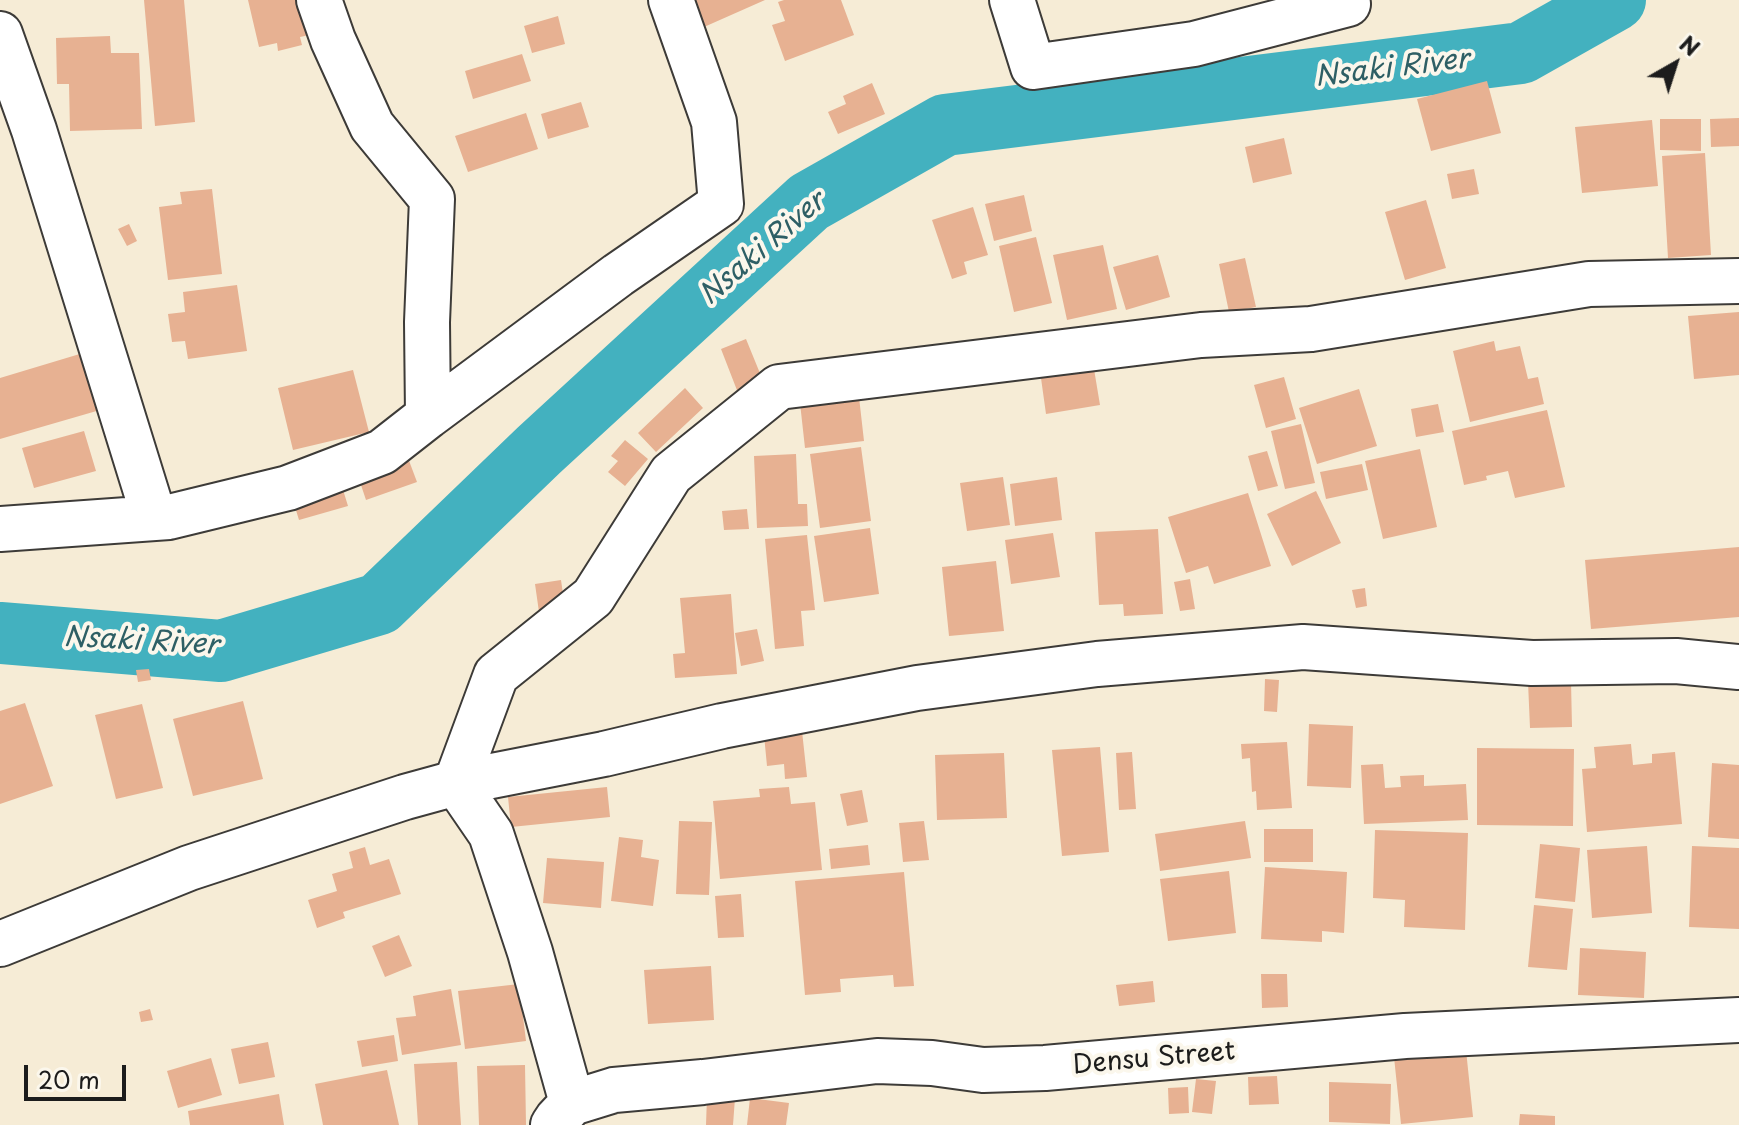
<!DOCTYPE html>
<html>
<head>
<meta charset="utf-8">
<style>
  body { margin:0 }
  #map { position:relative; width:1739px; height:1125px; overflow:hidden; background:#f6ecd6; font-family:"Playpen Sans",sans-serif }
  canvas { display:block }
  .north { position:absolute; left:1635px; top:24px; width:80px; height:80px; -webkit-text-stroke:6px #fbf7ec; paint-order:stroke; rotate:39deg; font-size:22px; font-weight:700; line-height:32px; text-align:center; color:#1c1c1c }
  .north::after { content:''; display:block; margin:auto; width:28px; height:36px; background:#1c1c1c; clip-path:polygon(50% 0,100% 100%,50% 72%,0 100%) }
  .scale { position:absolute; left:24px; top:1065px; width:102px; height:36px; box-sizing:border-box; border:4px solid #1c1c1c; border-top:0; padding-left:10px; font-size:24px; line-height:28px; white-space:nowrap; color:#1c1c1c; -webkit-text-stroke:6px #fbf7ec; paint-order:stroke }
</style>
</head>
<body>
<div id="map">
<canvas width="1739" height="1125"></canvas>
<div class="north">N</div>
<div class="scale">20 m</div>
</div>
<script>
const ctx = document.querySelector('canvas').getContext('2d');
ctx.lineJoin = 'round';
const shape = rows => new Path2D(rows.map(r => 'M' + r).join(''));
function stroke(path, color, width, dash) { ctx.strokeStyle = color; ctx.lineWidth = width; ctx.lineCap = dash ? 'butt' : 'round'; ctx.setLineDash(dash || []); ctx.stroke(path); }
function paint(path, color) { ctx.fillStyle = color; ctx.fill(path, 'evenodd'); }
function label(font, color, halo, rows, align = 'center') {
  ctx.font = font + ' "Playpen Sans",sans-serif'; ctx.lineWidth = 8; ctx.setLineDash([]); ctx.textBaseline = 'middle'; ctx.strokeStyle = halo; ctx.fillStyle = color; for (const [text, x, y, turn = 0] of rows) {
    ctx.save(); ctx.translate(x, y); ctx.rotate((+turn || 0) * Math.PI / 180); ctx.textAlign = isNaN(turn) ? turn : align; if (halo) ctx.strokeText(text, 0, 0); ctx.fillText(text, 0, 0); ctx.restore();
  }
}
stroke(shape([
  [0,633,221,651,379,604,539,450,809,202,945,125,1521,53,1615,0]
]), '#43b1bf', 62);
paint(shape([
  [144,0,184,0,195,122,155,126],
  [248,0,311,0,319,33,300,37,302,45,278,51,277,43,259,47],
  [692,0,765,0,704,27],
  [784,0,841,0,854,35,785,61,772,25,785,21,778,2],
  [558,16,565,44,532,53,524,26],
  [110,36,111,53,139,53,142,129,70,131,69,84,57,84,56,38],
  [522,54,531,81,473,99,465,71],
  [1487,81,1501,133,1431,151,1417,99],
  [872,83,885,114,838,134,828,112,846,104,843,96],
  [581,102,589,127,548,139,541,114],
  [526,113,538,149,468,172,455,136],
  [1739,118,1739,146,1711,147,1710,119],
  [1660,119,1701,119,1701,151,1660,150],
  [1652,120,1658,186,1582,193,1575,127],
  [1284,138,1292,174,1253,183,1245,147],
  [1705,153,1711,255,1668,258,1662,156],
  [1474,169,1479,194,1452,199,1447,174],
  [212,189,222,274,168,280,159,207,182,204,180,192],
  [1024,195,1032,231,994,241,985,204],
  [1426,200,1446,268,1405,280,1385,212],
  [973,207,988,255,964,262,967,274,952,279,932,220],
  [129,224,137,241,127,246,118,229],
  [1036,237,1052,303,1014,312,999,246],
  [1103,245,1117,309,1067,320,1053,255],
  [1158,255,1170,297,1126,310,1113,267],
  [1245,258,1256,307,1229,312,1219,264],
  [237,285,247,351,188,359,185,341,172,342,168,314,185,312,183,292],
  [1739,312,1739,375,1694,379,1688,316],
  [746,339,766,388,740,398,721,349],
  [1494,341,1496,351,1520,346,1528,379,1538,377,1544,404,1470,422,1453,351],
  [83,353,100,410,0,439,0,378],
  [1093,363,1100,405,1046,414,1040,371],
  [353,370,369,432,293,450,278,388],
  [1284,377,1296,419,1266,428,1254,385],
  [685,388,703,408,656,452,638,433],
  [1359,389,1377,446,1317,464,1299,408],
  [859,397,864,441,805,448,800,403],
  [1438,404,1444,432,1416,437,1411,409],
  [1547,410,1565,487,1515,498,1508,471,1486,476,1487,480,1464,485,1452,431],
  [1301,424,1315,483,1285,489,1271,431],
  [84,431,96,471,34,488,22,448],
  [625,440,648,459,625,486,608,472,618,461,611,456],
  [861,447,871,521,820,528,810,454],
  [1420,449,1437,527,1383,539,1365,461],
  [1267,451,1278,486,1258,491,1248,456],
  [796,454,798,504,807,504,808,526,757,528,754,456],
  [408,458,417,482,366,500,358,476],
  [1362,464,1368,490,1326,499,1320,472],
  [1003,477,1010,525,967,531,960,483],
  [1057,477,1062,520,1015,526,1010,484],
  [340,480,348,506,299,520,291,494],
  [1316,491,1341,543,1292,566,1267,514],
  [1248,493,1271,566,1214,584,1208,566,1186,573,1168,517],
  [747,509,749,529,724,530,722,511],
  [870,528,879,594,824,602,814,536],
  [1158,529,1163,614,1124,616,1123,604,1099,605,1095,532],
  [1053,533,1060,577,1011,584,1005,540],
  [807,535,815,610,801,611,804,646,775,649,765,539],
  [1739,547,1739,617,1591,629,1585,560],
  [996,561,1004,631,949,636,942,567],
  [1190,579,1195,609,1180,611,1174,582],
  [561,580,565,608,539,612,535,584],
  [1365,588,1367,606,1356,608,1352,590],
  [731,594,737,674,675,678,673,654,685,653,680,598],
  [757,629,764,661,741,666,735,633],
  [149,669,151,680,138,682,136,670],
  [1265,679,1279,680,1277,712,1264,711],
  [1571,681,1572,727,1530,728,1528,682],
  [243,701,263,779,193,796,173,719],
  [25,703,53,786,0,804,0,711],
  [142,704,163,788,116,799,95,715],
  [1309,724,1353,726,1351,788,1307,786],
  [802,731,807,777,785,779,784,764,767,766,764,735],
  [1287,742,1292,808,1257,810,1256,791,1252,792,1250,758,1242,759,1241,744],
  [1631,744,1633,765,1652,763,1652,754,1675,752,1682,824,1587,832,1582,769,1596,768,1594,747],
  [1100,747,1109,852,1062,856,1052,750],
  [1477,748,1574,749,1573,826,1477,825],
  [1132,752,1136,809,1119,810,1116,753],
  [1004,753,1007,818,937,820,935,755],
  [1712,763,1739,765,1739,839,1708,837],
  [1383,764,1385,788,1401,787,1400,776,1424,775,1424,786,1466,784,1468,820,1364,824,1361,765],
  [607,787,610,817,511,827,508,797],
  [789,787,791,804,815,802,822,870,720,879,713,801,760,797,759,789],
  [862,790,868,822,847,826,840,794],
  [679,821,712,822,709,895,676,894],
  [924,821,929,860,903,862,899,823],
  [1245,821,1251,858,1160,871,1155,834],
  [1264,829,1313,829,1313,862,1264,862],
  [1375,830,1468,833,1465,930,1404,927,1405,900,1373,898],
  [619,837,643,840,641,857,659,860,653,906,611,901],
  [1540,844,1580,848,1575,902,1535,898],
  [868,845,870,865,831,869,829,849],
  [1647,846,1652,913,1592,918,1587,850],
  [1692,846,1739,848,1739,929,1689,927],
  [365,847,370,865,389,859,401,894,343,912,345,918,317,928,308,900,337,891,332,874,353,868,349,852],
  [547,858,604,862,601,908,543,903],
  [1265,867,1347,872,1344,933,1322,931,1322,942,1261,939],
  [1229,871,1236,933,1168,941,1160,879],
  [904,872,914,986,894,987,893,975,840,979,841,992,805,995,795,881],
  [741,894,744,937,718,938,715,896],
  [1534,905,1573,909,1567,970,1528,967],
  [399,935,412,966,385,977,372,946],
  [1580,948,1646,952,1644,998,1578,995],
  [711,966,714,1020,648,1024,644,970],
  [1261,974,1287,974,1288,1007,1262,1008],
  [1153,981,1155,1002,1119,1006,1116,985],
  [519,984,526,1041,465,1049,458,991],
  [451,989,461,1045,402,1055,396,1018,416,1016,413,996],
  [150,1009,153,1020,141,1022,139,1012],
  [394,1035,398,1061,362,1067,357,1041],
  [268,1042,275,1077,239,1084,231,1049],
  [1466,1050,1473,1117,1401,1124,1394,1057],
  [211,1058,222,1095,178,1108,167,1071],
  [457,1062,461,1125,418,1125,414,1064],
  [525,1065,526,1125,479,1125,477,1066],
  [387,1070,399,1125,323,1125,315,1084],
  [1277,1076,1279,1104,1249,1105,1248,1077],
  [1196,1079,1216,1081,1212,1114,1192,1112],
  [1329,1082,1391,1084,1390,1124,1329,1122],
  [1188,1087,1189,1113,1169,1114,1168,1088],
  [279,1094,284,1125,190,1125,188,1111],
  [707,1096,735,1098,733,1125,706,1125],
  [750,1098,789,1103,786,1125,747,1125],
  [1520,1114,1555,1116,1555,1125,1519,1125]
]), '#e7b192');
const minor = shape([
  [1012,0,1033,67,1194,44,1348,4,1347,0],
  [0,34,34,130,154,517],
  [428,416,618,275,721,204,714,122,671,0],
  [0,529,169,517,288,488,382,452,428,416,427,322,432,199,372,126,333,40,319,0],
  [456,783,496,675,593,597,671,474,779,387,1201,335,1311,329,1589,284,1739,281],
  [456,783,604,754,722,726,917,688,1097,664,1303,647,1532,663,1676,661,1739,667],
  [0,944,189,868,405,797,456,783,491,834,530,952,572,1103],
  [553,1125,557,1119,572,1103,614,1090,703,1082,877,1061,932,1063,983,1070,1045,1068,1405,1036,1739,1020]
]);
stroke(minor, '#3d3b38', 48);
stroke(minor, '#fff', 44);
label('26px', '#1c1c1c', '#fbf7ec', [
  ["Densu Street",1154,1059,-5]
]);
label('italic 28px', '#2e5f65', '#fbf7ec', [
  ["Nsaki River",1392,69,-7],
  ["Nsaki River",763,249,-41],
  ["Nsaki River",141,642,3]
]);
</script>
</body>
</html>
